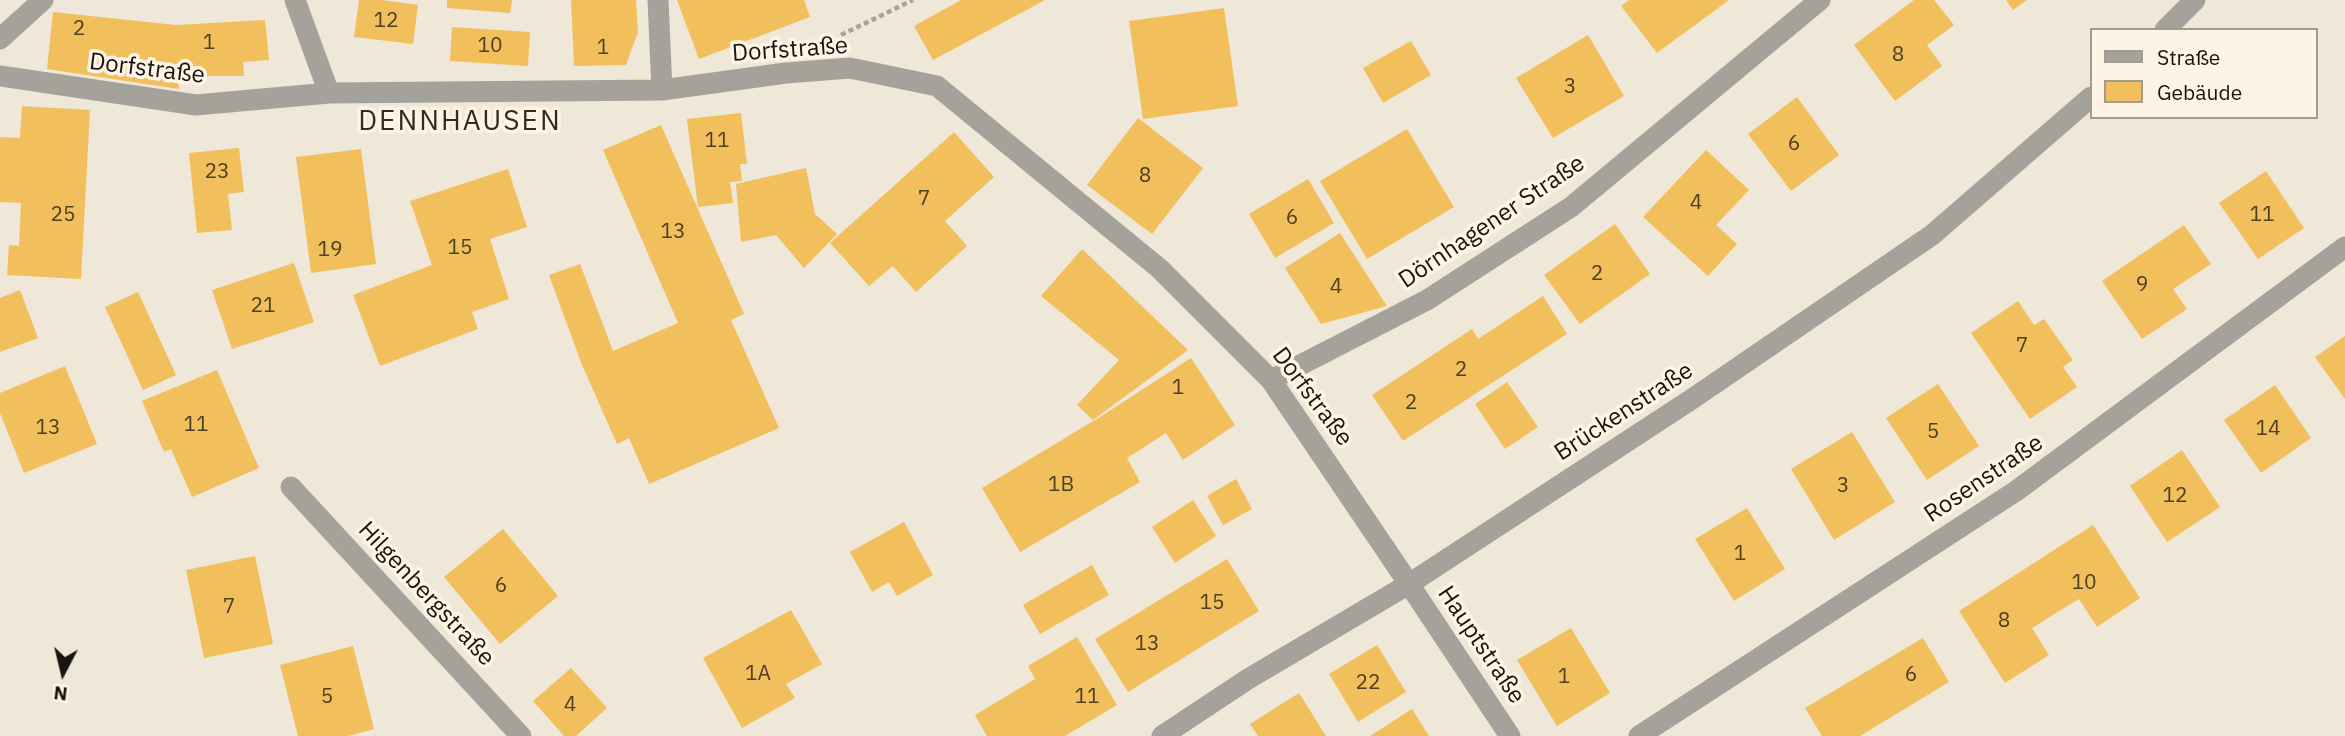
<!DOCTYPE html>
<html>
<head>
<meta charset="utf-8">
<style>
  body { margin:0 }
  #map { position:relative; width:2345px; height:736px; overflow:hidden; background:#efe7d8; font-family:"IBM Plex Sans",sans-serif }
  canvas { display:block }
  .legend { position:absolute; left:2090px; top:28px; width:228px; height:91px; box-sizing:border-box; background:#fdf4e5; border:2px solid #a19b90; margin:0; padding:9px 12px; list-style:none; font-size:21px; color:#181510 }
  .legend li { display:flex; align-items:center; gap:14px; height:35px }
  .legend b { width:35px; border:2px solid #a19b90 }
  .north { position:absolute; left:28px; top:638px; width:70px; height:70px; -webkit-text-stroke:5px #fdf4e5; paint-order:stroke; rotate:187deg; font-size:19px; font-weight:700; line-height:28px; text-align:center; color:#181510 }
  .north::after { content:''; display:block; margin:auto; width:24px; height:32px; background:#181510; clip-path:polygon(50% 0,100% 100%,50% 72%,0 100%) }
</style>
</head>
<body>
<div id="map">
<canvas width="2345" height="736"></canvas>
<ul class="legend">
<li><b style="height:9px;background:#a5a19b"></b>Straße</li>
<li><b style="height:19px;background:#f1bf5c"></b>Gebäude</li>
</ul>
<div class="north">N</div>
</div>
<script>
const ctx = document.querySelector('canvas').getContext('2d');
ctx.lineJoin = 'round';
function paint(path, color) { ctx.fillStyle = color; ctx.fill(path, 'evenodd'); }
const shape = rows => new Path2D(rows.map(r => 'M' + r).join(''));
function stroke(path, color, width, dash) { ctx.strokeStyle = color; ctx.lineWidth = width; ctx.lineCap = dash ? 'butt' : 'round'; ctx.setLineDash(dash || []); ctx.stroke(path); }
function label(font, color, halo, rows, align = 'center') {
  ctx.font = font + ' "IBM Plex Sans",sans-serif'; ctx.lineWidth = 7; ctx.setLineDash([]); ctx.textBaseline = 'middle'; ctx.strokeStyle = halo; ctx.fillStyle = color; for (const [text, x, y, turn = 0] of rows) {
    ctx.save(); ctx.translate(x, y); ctx.rotate((+turn || 0) * Math.PI / 180); ctx.textAlign = isNaN(turn) ? turn : align; if (halo) ctx.strokeText(text, 0, 0); ctx.fillText(text, 0, 0); ctx.restore();
  }
}
paint(shape([
  [359,0,382,0,418,5,413,44,354,37],
  [447,0,512,0,510,13,447,8],
  [571,0,636,0,638,32,626,65,574,66],
  [677,0,804,0,810,17,699,59],
  [961,0,1045,0,933,60,914,26],
  [1629,0,1729,0,1657,53,1621,6],
  [1914,0,1934,0,1954,25,1927,45,1942,66,1895,101,1854,45],
  [2006,0,2027,0,2013,10],
  [1224,8,1238,106,1143,119,1129,21],
  [53,12,176,25,265,20,269,60,243,62,244,76,178,76,179,89,47,69],
  [452,27,530,32,528,66,450,61],
  [1588,35,1624,96,1553,138,1516,78],
  [1411,41,1431,75,1383,103,1363,68],
  [1797,97,1839,155,1791,191,1748,134],
  [22,106,90,110,81,279,7,275,9,245,19,246,21,203,0,202,0,137,20,138],
  [741,113,747,164,740,164,742,181,730,182,733,203,698,207,687,119],
  [1138,118,1203,168,1152,234,1087,185],
  [661,125,744,314,731,320,779,428,649,484,629,438,617,444,582,365,549,275,580,264,613,351,678,323,603,150],
  [1407,129,1454,207,1367,259,1320,181],
  [954,132,994,177,945,221,967,246,916,292,893,266,869,286,830,243],
  [239,148,244,192,228,194,232,230,197,233,189,153],
  [361,149,376,264,311,273,296,157],
  [1706,150,1749,190,1716,225,1737,244,1708,276,1643,217],
  [806,168,815,214,837,234,804,268,776,235,741,242,736,184],
  [508,169,527,227,490,239,509,299,472,312,478,329,380,366,353,295,432,265,410,201],
  [2266,171,2304,228,2258,259,2219,203],
  [1308,179,1334,223,1275,258,1249,214],
  [1615,224,1650,274,1580,324,1544,275],
  [2184,225,2211,264,2173,289,2187,309,2142,339,2102,281],
  [1340,233,1387,306,1321,324,1285,268],
  [1082,249,1188,350,1093,420,1077,405,1119,360,1041,296],
  [294,263,314,322,232,349,212,290],
  [20,290,38,338,0,352,0,298],
  [138,292,176,375,143,390,105,307],
  [1543,296,1567,334,1403,441,1372,395,1472,329,1478,339],
  [2018,301,2034,325,2044,319,2073,360,2063,367,2077,387,2030,419,1971,333],
  [2345,336,2345,399,2315,357],
  [1191,358,1235,425,1183,460,1166,433,1127,458,1140,482,1020,552,982,488,1100,417],
  [65,366,97,444,24,473,0,413,0,393],
  [217,370,259,468,192,497,171,449,164,452,142,401],
  [1507,382,1538,427,1505,449,1475,404],
  [1938,384,1979,446,1927,480,1886,418],
  [2275,385,2311,438,2261,473,2224,420],
  [1852,432,1895,502,1834,540,1791,469],
  [2182,450,2220,507,2167,542,2130,486],
  [1236,479,1252,509,1223,525,1207,496],
  [1193,500,1216,536,1175,563,1152,527],
  [1747,508,1785,569,1734,601,1695,539],
  [904,522,933,575,897,596,889,582,872,592,850,552],
  [2093,525,2140,598,2097,627,2079,599,2056,613,2032,628,2049,655,2005,683,1959,611],
  [503,529,558,596,500,644,444,577],
  [255,556,273,644,204,658,186,570],
  [1227,559,1259,611,1128,692,1095,639],
  [1092,565,1109,595,1040,634,1023,605],
  [791,610,822,664,786,684,795,698,742,728,703,658],
  [1571,628,1610,693,1557,726,1517,660],
  [1077,637,1117,705,1065,736,987,736,975,715,1035,679,1028,666],
  [1923,638,1949,682,1860,736,1822,736,1805,708],
  [1377,645,1406,692,1358,722,1329,674],
  [353,646,374,729,348,736,298,736,280,665],
  [571,668,607,708,576,736,564,736,533,701],
  [1299,693,1326,736,1258,736,1250,724],
  [1412,709,1429,736,1370,736]
]), '#f1bf5c');
stroke(shape([
  [841,35,913,0]
]), '#a9a296', 4.5, [5, 3.5]);
stroke(shape([
  [295,0,329,93],
  [658,0,662,90],
  [0,39,43,0],
  [0,76,196,105,329,93,662,90,786,73,850,68,937,86,1160,269,1271,380,1409,584],
  [1271,380,1427,300,1571,207,1820,0],
  [291,487,521,736],
  [1639,736,2016,491,2345,247]
]), '#a5a19b', 21);
stroke(shape([
  [2165,30,2195,0],
  [1409,584,1510,736],
  [1162,736,1248,679,1409,584,1692,399,1932,235,2091,97]
]), '#a5a19b', 21);
label('21px', '#4e4023', null, [
  ["12",386,21],
  ["2",79,29],
  ["1",209,43],
  ["10",490,46],
  ["1",603,48],
  ["8",1898,55],
  ["3",1570,87],
  ["11",717,141],
  ["6",1794,144],
  ["23",217,172],
  ["8",1145,176],
  ["7",924,199],
  ["4",1696,203],
  ["25",63,215],
  ["11",2262,215],
  ["6",1292,218],
  ["13",673,232],
  ["15",460,248],
  ["19",330,250],
  ["2",1597,274],
  ["9",2142,285],
  ["4",1336,287],
  ["21",263,306],
  ["7",2022,346],
  ["2",1461,370],
  ["1",1178,388],
  ["2",1411,403],
  ["11",196,425],
  ["13",48,428],
  ["14",2268,429],
  ["5",1933,432],
  ["1B",1061,485],
  ["3",1843,486],
  ["12",2175,496],
  ["1",1740,554],
  ["10",2084,583],
  ["6",501,586],
  ["15",1212,603],
  ["7",229,607],
  ["8",2004,621],
  ["13",1147,644],
  ["1A",758,674],
  ["6",1911,675],
  ["1",1564,677],
  ["22",1368,683],
  ["5",327,697],
  ["11",1087,697],
  ["4",570,705]
]);
label('24px', '#181510', '#fdf4e5', [
  ["Dorfstraße",790,50,-4],
  ["Dorfstraße",147,69,7],
  ["Dörnhagener Straße",1492,222,-34],
  ["Dorfstraße",1312,397,53],
  ["Brückenstraße",1624,412,-33],
  ["Rosenstraße",1984,479,-34],
  ["Hilgenbergstraße",426,594,47],
  ["Hauptstraße",1481,645,56]
]);
ctx.letterSpacing = '2px';
label('28px', '#322c20', '#fdf4e5', [
  ["DENNHAUSEN",460,122]
]);
ctx.letterSpacing = '0px';
</script>
</body>
</html>
